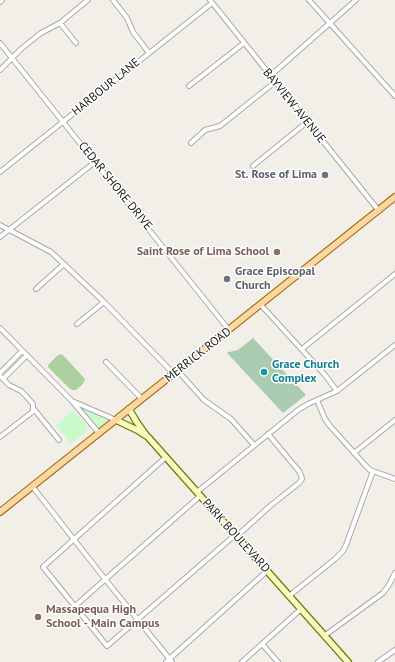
<!DOCTYPE html>
<html>
<head>
<meta charset="utf-8">
<style>
  body { margin:0 }
  canvas { display:block; background:#f2efe9 }
</style>
</head>
<body>
<canvas width="395" height="662"></canvas>
<script>
const ctx = document.querySelector('canvas').getContext('2d');
ctx.lineJoin = 'round';
function paint(path, color) { ctx.fillStyle = color; ctx.fill(path, 'evenodd'); }
const shape = rows => new Path2D(rows.map(r => 'M' + r).join(''));
function stroke(path, color, width, dash) { ctx.strokeStyle = color; ctx.lineWidth = width; ctx.lineCap = dash ? 'butt' : 'round'; ctx.setLineDash(dash || []); ctx.stroke(path); }
function label(font, color, halo, rows, align = 'center') {
  ctx.font = font + ' "PT Sans",sans-serif'; ctx.lineWidth = 3; ctx.setLineDash([]); ctx.textBaseline = 'middle'; ctx.strokeStyle = halo; ctx.fillStyle = color; for (const [text, x, y, turn = 0] of rows) {
    ctx.save(); ctx.translate(x, y); ctx.rotate((+turn || 0) * Math.PI / 180); ctx.textAlign = isNaN(turn) ? turn : align; if (halo) ctx.strokeText(text, 0, 0); ctx.fillText(text, 0, 0); ctx.restore();
  }
}
paint(shape([
  [62,354,85,379,83,384,76,390,72,390,69,388,48,367,48,366,49,364,58,355]
]), '#add19e');
paint(shape([
  [253,338,306,395,283,413,227,353,229,352,238,350]
]), '#aacbaf');
paint(shape([
  [72,401,115,420,99,432],
  [72,411,84,422,88,429,86,432,71,444,56,425]
]), '#c8facc');
const street = shape([
  [113,0,127,18,133,32,149,53],
  [210,0,379,211],
  [309,0,395,96],
  [0,2,2,0],
  [60,23,76,43],
  [0,43,229,330],
  [0,70,21,49,41,33,60,23,88,0],
  [270,76,356,0],
  [189,86,244,43],
  [191,143,205,130,220,126,275,82],
  [253,166,307,122],
  [0,172,212,3],
  [0,225,51,252,104,302,174,374],
  [0,237,95,162],
  [36,289,64,264],
  [261,305,325,375,337,391],
  [77,324,104,302],
  [0,328,71,400,99,433],
  [302,349,395,274],
  [106,362,142,399],
  [178,371,204,400,231,419,254,445],
  [0,373,22,351],
  [0,376,9,385,21,391,26,396,33,404,33,411,31,413,0,437],
  [3,379,27,355],
  [317,400,325,419,330,426,365,465,370,470,395,479],
  [72,401,116,420],
  [33,408,59,440],
  [354,453,395,420],
  [166,457,43,567,107,646,235,535],
  [32,486,105,579,172,662],
  [197,492,298,410,308,404,337,391,395,345],
  [237,536,270,506,299,483,302,479,301,475,299,471,268,434],
  [289,596,335,559,343,551,346,545,373,471],
  [75,606,200,496],
  [324,636,383,593,389,585,395,573],
  [262,644,278,662],
  [166,662,267,571],
  [242,662,301,609],
  [378,662,395,650]
]);
const secondary = shape([
  [129,409,136,421,146,435],
  [116,420,137,430,148,437,348,662]
]);
const primary = shape([
  [0,512,395,197]
]);
stroke(street, '#a9a9a9', 6);
stroke(secondary, '#707d05', 8);
stroke(primary, '#a06b00', 8);
stroke(street, '#fff', 4);
stroke(secondary, '#f7fabf', 5.5);
stroke(primary, '#fcd6a4', 6);
for (const [x, y, r, color] of [
  [325,175,4,"#6b7280"],
  [277,252,4,"#8d6e63"],
  [227,279,4,"#6b7280"],
  [264,372,4,"#0f9aa8"],
  [38,617,4,"#8d6e63"]
]) { const dot = new Path2D(); dot.arc(x, y, r, 0, 2 * Math.PI); ctx.fillStyle = color; ctx.fill(dot); stroke(dot, '#fff', 1.5); }
label('12px', '#222', '#fff', [
  ["HARBOUR LANE",106,87,-39],
  ["BAYVIEW AVENUE",294,106,51],
  ["CEDAR SHORE DRIVE",115,186,51],
  ["MERRICK ROAD",198,355,-38],
  ["PARK BOULEVARD",236,536,48]
]);
label('bold 12px', '#5b616d', '#fff', [
  ["St. Rose of Lima",317,175],
  ["Grace Episcopal",235,272,"left"],
  ["Church",235,286,"left"]
], 'right');
label('bold 12px', '#785e54', '#fff', [
  ["Saint Rose of Lima School",269,252],
  ["Massapequa High",46,610,"left"],
  ["School - Main Campus",46,624,"left"]
], 'right');
label('bold 12px', '#0d838f', '#fff', [
  ["Grace Church",272,365],
  ["Complex",272,379]
], 'left');
</script>
</body>
</html>
